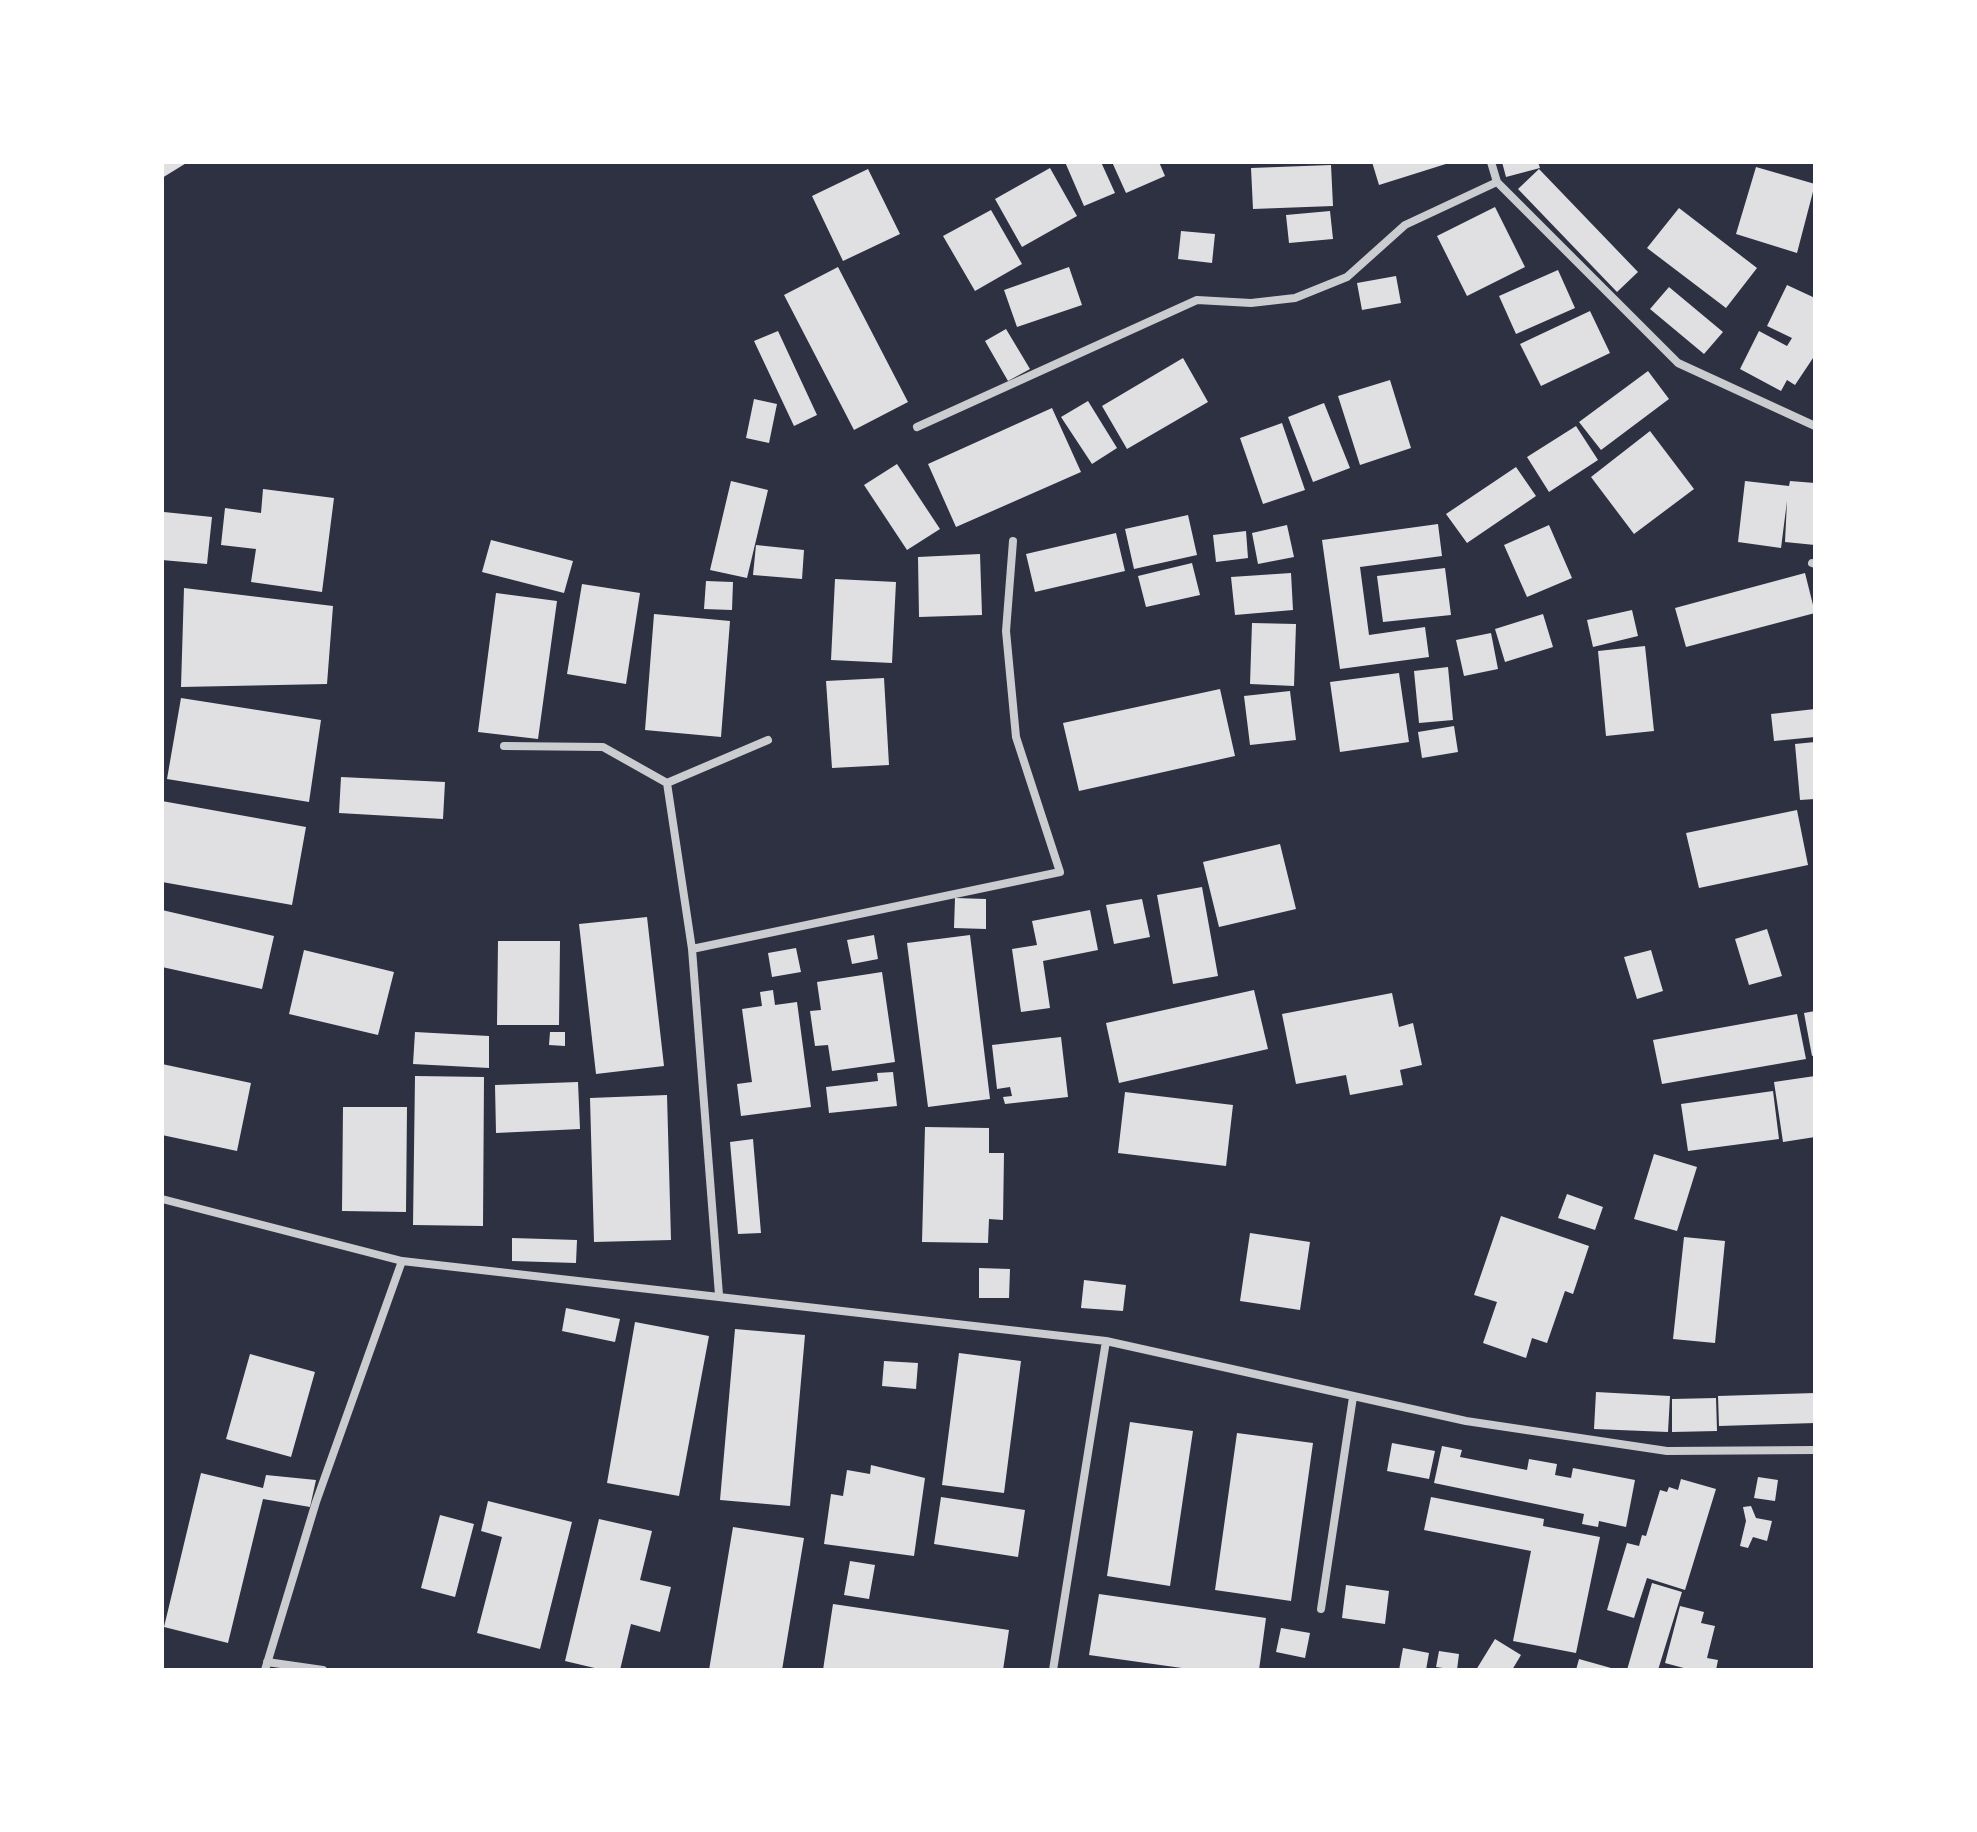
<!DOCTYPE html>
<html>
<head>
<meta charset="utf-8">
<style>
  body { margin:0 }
  #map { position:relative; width:1977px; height:1832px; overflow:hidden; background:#2d3142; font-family:Literata,serif }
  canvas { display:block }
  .frame { position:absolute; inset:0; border:164px solid #fff; pointer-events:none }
</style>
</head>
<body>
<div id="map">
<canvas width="1977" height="1832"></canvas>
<div class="frame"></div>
</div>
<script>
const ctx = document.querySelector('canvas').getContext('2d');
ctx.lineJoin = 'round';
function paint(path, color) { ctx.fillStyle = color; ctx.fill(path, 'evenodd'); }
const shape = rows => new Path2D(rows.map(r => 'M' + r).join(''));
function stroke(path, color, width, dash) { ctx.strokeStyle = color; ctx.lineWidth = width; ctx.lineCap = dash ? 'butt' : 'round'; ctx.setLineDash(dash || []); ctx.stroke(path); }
paint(shape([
  [162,162,188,162,162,178],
  [1065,162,1101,162,1115,193,1084,206],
  [1112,162,1159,162,1165,176,1126,193],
  [1372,162,1449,162,1449,163,1379,185],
  [1502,162,1538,162,1540,168,1506,177],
  [1331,165,1333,206,1253,209,1251,168],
  [1756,167,1815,184,1797,253,1736,234],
  [1050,168,1077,216,1022,247,995,199],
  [868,169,900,234,843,261,812,196],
  [1539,169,1638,272,1617,292,1518,189],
  [1495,207,1525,267,1467,296,1437,236],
  [1679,208,1757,268,1726,308,1647,248],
  [991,210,1022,264,975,291,943,236],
  [1330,211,1333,239,1289,243,1286,215],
  [1181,231,1215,234,1212,263,1178,259],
  [838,267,908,402,854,430,784,295],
  [1069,267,1082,305,1017,327,1004,290],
  [1558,270,1575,308,1516,334,1499,296],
  [1396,276,1401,303,1362,310,1357,283],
  [1787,285,1815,298,1815,355,1795,385,1787,380,1781,391,1740,369,1759,331,1787,346,1792,338,1767,326],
  [1669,287,1723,332,1704,354,1650,309],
  [1590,311,1610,353,1541,386,1520,344],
  [1006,329,1030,369,1008,381,985,341],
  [778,331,817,415,794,426,754,341],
  [1183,358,1208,402,1127,449,1102,406],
  [1648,371,1669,399,1601,450,1579,422],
  [1390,380,1411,448,1360,465,1338,396],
  [754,399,777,404,769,443,746,438],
  [1088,401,1117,448,1092,464,1061,417],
  [1324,403,1350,468,1313,482,1288,417],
  [1052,408,1081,472,956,527,928,464],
  [1282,423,1305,490,1263,504,1240,438],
  [1576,426,1598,460,1549,492,1527,457],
  [1650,431,1694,489,1634,534,1591,477],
  [897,464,940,529,907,550,864,485],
  [1516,467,1536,496,1467,543,1446,514],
  [731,481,768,490,747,578,710,570],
  [1745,481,1789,486,1790,481,1815,483,1815,545,1785,542,1787,501,1781,548,1738,542],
  [263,489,334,498,322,592,251,582,256,549,221,545,225,508,261,513],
  [164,512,212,517,207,564,162,560],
  [1188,515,1197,555,1134,569,1125,529],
  [1438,524,1442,556,1360,567,1369,635,1425,627,1429,657,1340,669,1322,540],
  [1287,525,1294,557,1258,564,1252,533],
  [1549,525,1572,578,1527,597,1504,545],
  [1246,531,1248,558,1216,562,1213,535],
  [1116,533,1125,571,1035,592,1026,554],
  [491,540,573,561,564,593,482,572],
  [756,545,804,550,802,579,753,575],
  [980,554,982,615,919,617,918,557],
  [1192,563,1200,595,1146,607,1138,576],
  [1445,568,1451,615,1383,622,1377,576],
  [1291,573,1293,610,1235,615,1231,577],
  [1805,573,1815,613,1686,647,1675,608],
  [835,579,896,582,892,663,831,660],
  [706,581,733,582,732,610,704,609],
  [582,584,640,593,626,684,567,674],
  [184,588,333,606,327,684,181,687],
  [496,593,557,601,538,739,478,732],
  [1632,610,1638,636,1593,647,1587,620],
  [654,614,730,621,721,737,645,730],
  [1543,614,1553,647,1505,662,1495,629],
  [1252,623,1296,624,1294,686,1250,684],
  [1491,633,1498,669,1464,676,1456,640],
  [1645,646,1654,731,1606,736,1598,651],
  [1448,667,1453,720,1419,723,1414,671],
  [1399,673,1409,742,1340,752,1330,682],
  [884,678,889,765,832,768,826,681],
  [1220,689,1235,756,1079,791,1063,723],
  [1290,691,1296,740,1250,745,1244,696],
  [181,698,321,720,309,802,167,779],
  [1815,709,1815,737,1774,741,1771,714],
  [1454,726,1458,752,1422,758,1418,732],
  [1815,742,1815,799,1800,800,1795,744],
  [341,777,445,782,443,819,339,813],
  [162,801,306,827,292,905,162,882],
  [1797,810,1808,865,1699,888,1686,833],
  [1280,844,1296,909,1219,927,1203,862],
  [1202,887,1218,976,1173,984,1157,895],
  [955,898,986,899,986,929,954,928],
  [1142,899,1150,937,1114,944,1106,905],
  [162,910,274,936,262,989,162,967],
  [1090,910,1098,950,1043,961,1050,1008,1021,1012,1012,949,1037,945,1032,921],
  [647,917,664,1066,596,1074,579,924],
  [1767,929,1782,976,1749,985,1735,939],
  [874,935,878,959,852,964,847,940],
  [970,935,990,1099,928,1107,907,943],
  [498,941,560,941,559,1025,497,1025],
  [796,948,801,972,772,977,768,953],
  [304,950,394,972,378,1035,289,1014],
  [1651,950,1663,991,1637,999,1624,957],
  [882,972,895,1062,832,1071,828,1045,815,1046,810,1011,821,1010,817,982],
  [773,990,775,1005,797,1002,811,1107,741,1116,737,1084,752,1082,742,1009,762,1006,760,992],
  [1254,990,1268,1049,1119,1083,1106,1023],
  [1392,993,1399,1027,1413,1023,1422,1065,1400,1070,1403,1085,1350,1095,1346,1075,1296,1084,1282,1014],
  [1815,1011,1815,1055,1812,1056,1804,1013],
  [1797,1014,1806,1059,1662,1084,1653,1040],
  [415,1032,489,1036,489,1068,413,1064],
  [550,1032,565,1032,565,1046,549,1045],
  [1061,1037,1068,1097,1005,1104,1003,1097,1012,1096,1010,1087,997,1089,992,1045],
  [162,1064,251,1083,237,1151,162,1135],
  [893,1072,897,1106,829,1113,826,1087,878,1081,877,1073],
  [415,1076,484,1077,483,1226,413,1225],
  [1815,1076,1815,1137,1783,1142,1774,1082],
  [578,1082,580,1129,496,1133,495,1085],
  [1773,1091,1779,1139,1688,1151,1681,1104],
  [1125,1092,1233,1105,1226,1166,1118,1153],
  [667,1095,671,1240,594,1242,590,1098],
  [343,1107,407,1107,406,1212,342,1211],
  [925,1127,989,1128,989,1153,1004,1153,1003,1220,989,1219,988,1243,922,1242],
  [753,1139,761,1233,738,1234,730,1142],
  [1654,1154,1697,1167,1677,1231,1634,1219],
  [1567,1194,1603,1207,1595,1230,1558,1218],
  [1501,1216,1589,1246,1573,1294,1565,1291,1547,1343,1532,1338,1526,1358,1483,1343,1497,1302,1474,1295],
  [1250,1233,1310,1242,1300,1310,1240,1301],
  [1684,1237,1725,1241,1715,1343,1673,1339],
  [512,1238,577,1240,576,1263,512,1261],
  [979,1268,1010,1269,1009,1298,979,1298],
  [1084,1280,1126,1285,1123,1311,1081,1308],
  [566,1308,620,1319,615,1342,562,1331],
  [635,1322,709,1336,679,1496,607,1483],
  [735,1329,805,1335,790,1506,720,1500],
  [959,1353,1021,1361,1004,1493,942,1485],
  [250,1354,315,1372,291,1457,226,1439],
  [884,1361,918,1363,916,1389,882,1386],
  [1596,1392,1670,1396,1668,1432,1594,1429],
  [1815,1393,1815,1423,1719,1426,1718,1396],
  [1716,1398,1717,1431,1672,1432,1672,1399],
  [1130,1422,1193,1431,1170,1586,1107,1576],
  [1237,1433,1313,1443,1291,1601,1215,1590],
  [1392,1443,1435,1451,1429,1479,1387,1471],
  [1442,1446,1462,1450,1460,1457,1527,1470,1529,1459,1557,1464,1555,1475,1571,1478,1573,1468,1635,1480,1626,1527,1599,1521,1598,1527,1582,1524,1584,1514,1434,1483],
  [871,1465,925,1478,914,1556,824,1544,831,1494,843,1496,847,1470,870,1474],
  [201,1473,263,1488,266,1475,316,1480,310,1507,263,1499,228,1643,164,1627],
  [1758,1477,1778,1480,1775,1501,1754,1498],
  [1681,1479,1716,1489,1685,1590,1647,1578,1634,1618,1607,1610,1627,1543,1639,1546,1642,1535,1646,1536,1660,1490,1667,1492,1669,1487,1678,1490],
  [941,1497,1025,1510,1018,1557,934,1544],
  [1431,1497,1544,1519,1543,1526,1600,1537,1576,1653,1513,1641,1531,1551,1424,1530],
  [488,1501,572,1522,540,1649,477,1633,502,1537,481,1531],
  [1751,1506,1756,1518,1772,1521,1767,1541,1753,1537,1748,1548,1740,1546,1746,1521,1743,1507],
  [440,1515,474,1524,455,1597,421,1588],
  [599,1519,652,1531,640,1580,671,1587,660,1632,631,1624,620,1670,603,1670,565,1661],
  [733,1527,804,1538,782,1670,709,1670],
  [850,1561,875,1565,869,1599,844,1595],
  [1652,1583,1682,1592,1658,1670,1627,1670],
  [1346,1585,1389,1591,1385,1624,1342,1618],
  [1099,1594,1266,1618,1259,1670,1196,1670,1089,1655],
  [833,1604,1009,1630,1003,1670,823,1670],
  [1680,1606,1704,1612,1701,1623,1715,1626,1707,1658,1718,1660,1716,1670,1691,1670,1665,1663],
  [1281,1628,1310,1633,1305,1658,1276,1652],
  [1495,1639,1521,1655,1512,1670,1476,1670],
  [1403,1648,1429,1653,1426,1670,1399,1670],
  [1439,1651,1459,1654,1457,1670,1436,1667],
  [1579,1659,1611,1668,1611,1670,1576,1670]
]), '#e0e0e3');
stroke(shape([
  [1491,162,1497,182,1678,363,1815,426],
  [917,427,1197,300,1251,303,1295,298,1347,277,1405,225,1497,182],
  [1812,563,1815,564],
  [504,746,603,747,667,783,692,949,719,1295],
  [667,783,768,740],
  [692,949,1060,872,1016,737,1006,631,1013,541],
  [162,1199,402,1261,1106,1341,1466,1421,1667,1451,1815,1450],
  [1321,1609,1353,1397],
  [267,1662,323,1670],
  [265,1670,316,1502,402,1261],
  [1053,1670,1106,1341]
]), '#caccd0', 8);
</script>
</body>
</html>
